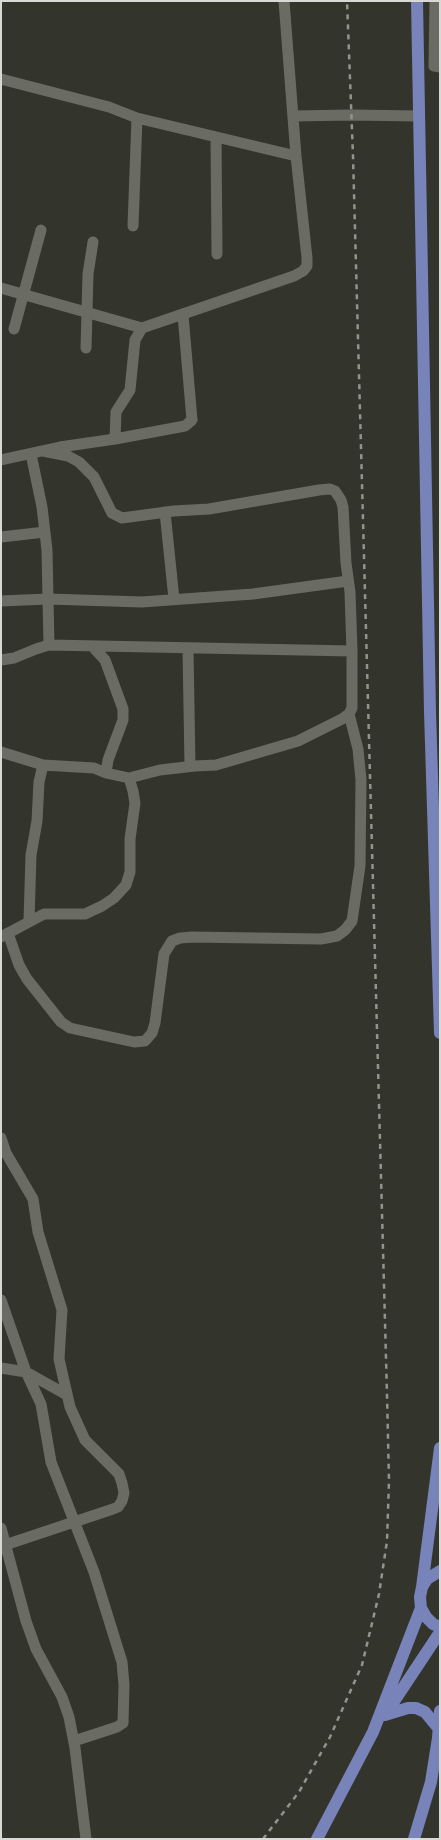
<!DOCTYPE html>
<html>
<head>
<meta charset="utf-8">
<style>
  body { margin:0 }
  #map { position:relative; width:441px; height:1840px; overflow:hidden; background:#33352d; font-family:Inter,sans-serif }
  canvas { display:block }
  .frame { position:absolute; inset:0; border:2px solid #d8d9d4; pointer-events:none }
</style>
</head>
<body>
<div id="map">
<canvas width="441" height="1840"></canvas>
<div class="frame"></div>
</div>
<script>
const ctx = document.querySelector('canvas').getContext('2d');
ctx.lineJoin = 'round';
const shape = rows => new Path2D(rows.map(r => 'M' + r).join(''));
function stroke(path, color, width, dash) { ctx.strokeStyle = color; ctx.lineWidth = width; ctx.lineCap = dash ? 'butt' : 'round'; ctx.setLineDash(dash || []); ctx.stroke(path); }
stroke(shape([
  [435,1,434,66,440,67],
  [1,79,109,107,137,118,296,156],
  [293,116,351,115,418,116],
  [216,137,217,254],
  [133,226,137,118],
  [1,288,142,328],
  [14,329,41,230],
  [86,348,88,274,93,242],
  [115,439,185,426,192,420,183,315],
  [43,451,68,456,79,462,94,477,112,513,122,518,174,511,209,509,319,490,330,489,335,491,341,500,343,507,346,563,350,592,352,651,49,645],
  [31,454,42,507,47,550,48,599,142,602,253,594,348,581],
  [1,460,60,447,115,439,116,412,130,390,135,340,142,328,294,276,303,271,307,266,307,258,296,156,284,1],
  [165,512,174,599],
  [1,537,45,532],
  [1,601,48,599,49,645,36,649,14,658,1,660],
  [188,649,190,766],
  [1,752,43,765],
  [129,778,160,770,195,766,216,765,298,741,342,719,349,714,352,708,352,651],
  [29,921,31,855,37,821,39,782,43,765,94,768,106,773],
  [8,933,19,965,27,979,61,1022,70,1028,134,1042,145,1041,152,1033,155,1023,164,954,172,941,180,938,192,937,321,939,337,936,345,930,352,921,360,866,361,780,358,749,349,714],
  [1,937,44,914,85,914,102,906,114,898,126,885,130,872,130,839,135,803,133,791,129,778,106,773,108,760,123,720,123,709,105,660,93,647],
  [1,1138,6,1153,33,1199,38,1232,62,1310,59,1359,70,1407,85,1440,119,1474,122,1483,124,1493,122,1501,118,1507,113,1509,5,1545],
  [1,1300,26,1372,41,1404,51,1462,94,1572,122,1662,124,1685,123,1723,117,1727,74,1741],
  [1,1368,26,1372,67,1395],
  [1,1528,26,1621,36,1649,62,1697,69,1717,75,1748,86,1839]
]), '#6a6c63', 11);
stroke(shape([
  [417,1,430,712,440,1033],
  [440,1571,427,1579,422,1587,420,1597,421,1608,426,1617,433,1624,440,1627],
  [422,1587,440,1448],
  [385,1715,440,1632],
  [385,1715,408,1708,416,1708,425,1712,439,1729],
  [317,1839,373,1732,421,1608],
  [414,1839,431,1782,438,1738,440,1711]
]), '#7783b9', 12);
stroke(shape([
  [263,1839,299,1792,330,1737,362,1665,379,1594,387,1541,389,1481,387,1395,353,156,347,1]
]), '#92948d', 2.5, [5, 5]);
</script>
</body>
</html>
